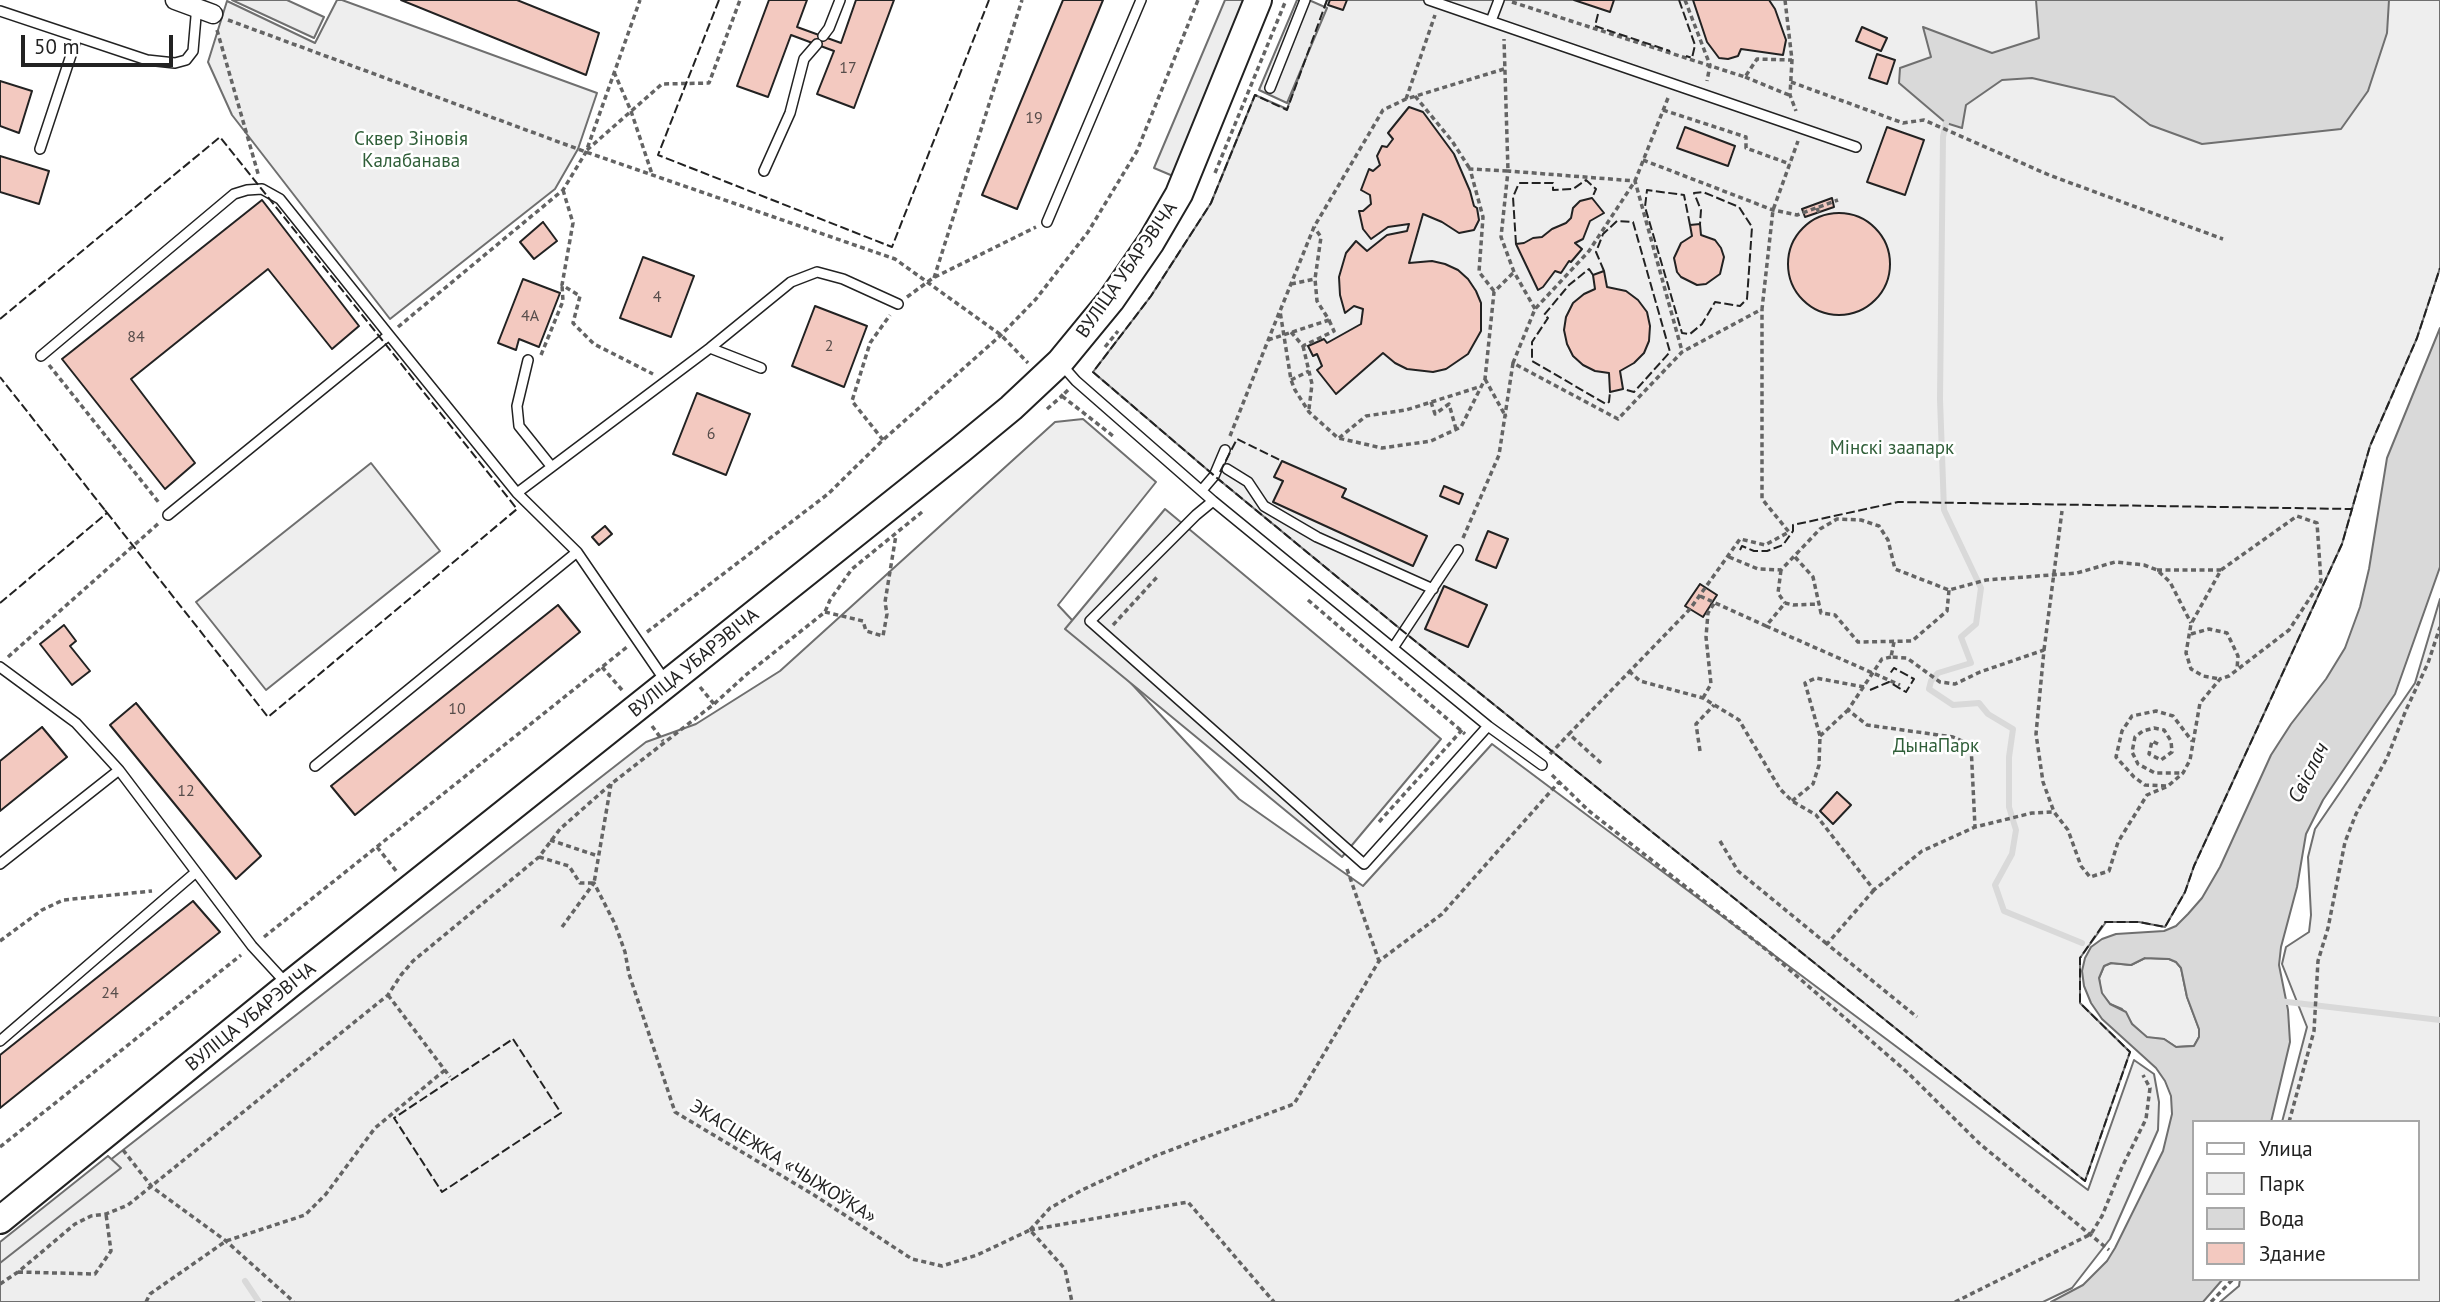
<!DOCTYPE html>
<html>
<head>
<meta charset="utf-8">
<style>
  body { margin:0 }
  #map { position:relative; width:2440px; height:1302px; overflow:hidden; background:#fff; font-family:"PT Sans",sans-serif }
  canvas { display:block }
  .legend { position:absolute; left:2192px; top:1120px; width:228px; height:161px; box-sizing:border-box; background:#fff; border:2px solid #a7a7a7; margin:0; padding:9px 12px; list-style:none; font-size:21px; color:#222 }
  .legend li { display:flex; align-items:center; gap:14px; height:35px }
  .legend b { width:35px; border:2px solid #a7a7a7 }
  .scale { position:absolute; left:21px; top:35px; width:152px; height:32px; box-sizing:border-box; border:4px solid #222; border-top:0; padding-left:9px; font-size:21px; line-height:24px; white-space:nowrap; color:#222; -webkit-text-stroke:5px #fff; paint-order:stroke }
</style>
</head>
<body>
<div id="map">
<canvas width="2440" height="1302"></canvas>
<ul class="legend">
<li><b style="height:9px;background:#fff"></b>Улица</li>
<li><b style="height:19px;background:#eee"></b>Парк</li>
<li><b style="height:19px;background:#d9d9d9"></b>Вода</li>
<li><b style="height:19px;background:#f3c9c0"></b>Здание</li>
</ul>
<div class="scale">50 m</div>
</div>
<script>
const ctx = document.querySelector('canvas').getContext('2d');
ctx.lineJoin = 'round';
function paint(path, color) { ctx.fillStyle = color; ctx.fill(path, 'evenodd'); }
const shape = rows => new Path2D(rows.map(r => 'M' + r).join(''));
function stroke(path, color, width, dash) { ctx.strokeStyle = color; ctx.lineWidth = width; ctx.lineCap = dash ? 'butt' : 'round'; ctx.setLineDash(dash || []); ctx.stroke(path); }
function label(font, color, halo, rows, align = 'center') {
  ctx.font = font + ' "PT Sans",sans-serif'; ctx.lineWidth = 5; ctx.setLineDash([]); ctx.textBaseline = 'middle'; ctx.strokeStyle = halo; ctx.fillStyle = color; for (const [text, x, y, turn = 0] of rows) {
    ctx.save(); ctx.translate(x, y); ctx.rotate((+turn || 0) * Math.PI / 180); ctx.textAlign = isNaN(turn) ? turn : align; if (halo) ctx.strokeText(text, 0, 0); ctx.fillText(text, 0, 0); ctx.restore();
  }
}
const green = shape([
  [337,0,342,0,597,93,578,149,555,189,390,319,232,115,208,62,227,1,315,43,337,0],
  [1327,0,2440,0,2440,268,2417,338,2370,446,2342,544,2194,866,2185,892,2165,927,2139,922,2106,922,2080,958,2080,1003,2130,1052,2085,1181,1404,632,1217,478,1093,372,1151,296,1211,203,1255,95,1287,109,1327,0],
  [1083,419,1156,482,1058,605,1239,799,1363,886,1492,744,2088,1190,2134,1060,2154,1074,2159,1102,2158,1130,2110,1239,2072,1288,2043,1302,0,1302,0,1246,646,742,696,724,780,671,1055,422,1083,419],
  [371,463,440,551,266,690,196,602,371,463],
  [2440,599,2440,1302,2220,1302,2239,1286,2240,1279,2417,1279,2417,1122,2282,1122,2307,1027,2282,964,2286,947,2309,932,2311,915,2308,857,2315,829,2415,683,2440,599],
  [2145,958,2169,959,2176,962,2181,968,2187,997,2199,1029,2199,1037,2194,1046,2176,1047,2164,1039,2147,1038,2132,1024,2122,1009,2110,1004,2101,993,2099,978,2104,966,2111,963,2131,965,2145,958]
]);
paint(green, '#eee');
stroke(green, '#6f6f6f', 2);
const parking = shape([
  [232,0,287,0,324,17,314,38,232,0],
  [1225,0,1246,0,1173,176,1154,168,1225,0],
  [1297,0,1309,0,1327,8,1287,103,1259,90,1297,0],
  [1165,509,1441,739,1342,857,1065,629,1165,509],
  [108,1156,121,1168,0,1263,0,1242,108,1156]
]);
paint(parking, '#ededed');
stroke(parking, '#6f6f6f', 2);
const water = shape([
  [2036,0,2389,0,2387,33,2368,91,2341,129,2202,144,2150,125,2114,97,2032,78,2002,80,1966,105,1962,128,1946,123,1899,83,1900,68,1931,57,1923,27,1992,53,2039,38,2036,0],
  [2440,328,2440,567,2395,694,2323,800,2306,834,2297,887,2281,947,2279,965,2288,1010,2290,1042,2271,1122,2193,1122,2193,1279,2223,1279,2203,1302,2051,1302,2083,1285,2107,1261,2115,1248,2163,1151,2172,1114,2171,1096,2165,1081,2156,1068,2102,1019,2091,1003,2084,986,2082,971,2085,958,2091,947,2102,939,2116,934,2164,931,2176,926,2188,914,2202,898,2220,867,2271,755,2291,724,2326,679,2345,648,2360,607,2369,569,2387,458,2440,328],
  [2145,958,2169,959,2176,962,2181,968,2187,997,2199,1029,2199,1037,2194,1046,2176,1047,2164,1039,2147,1037,2132,1024,2126,1012,2110,1004,2102,993,2099,978,2104,966,2111,963,2131,965,2145,958]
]);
paint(water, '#d9d9d9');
stroke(water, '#6f6f6f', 2);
stroke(shape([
  [1946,123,1943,137,1940,399,1944,510,1981,588,1976,624,1961,637,1971,663,1938,673,1931,681,1929,689,1953,705,1979,703,1988,714,2013,729,2009,757,2009,807,2016,830,2012,854,1995,885,2004,911,2082,943],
  [2279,1001,2440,1020],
  [245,1281,259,1302]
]), '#d9d9d9', 6);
const building = shape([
  [401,0,517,0,599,33,586,75,401,0],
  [769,0,807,0,797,27,841,43,856,0,894,0,854,108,817,94,834,51,791,35,768,97,737,86,769,0],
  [1063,0,1103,0,1017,209,982,195,1063,0],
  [1330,0,1347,0,1343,10,1328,5,1330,0],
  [1574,0,1614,0,1610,12,1574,0],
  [1693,0,1769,0,1775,9,1786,40,1783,55,1741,49,1738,56,1728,59,1719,58,1707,42,1693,0],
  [1862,27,1887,38,1881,51,1856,41,1862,27],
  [1877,54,1895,60,1887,84,1869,78,1877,54],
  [0,81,32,91,19,133,0,126,0,81],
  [1409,107,1423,112,1454,154,1470,191,1474,206,1477,208,1479,220,1474,230,1459,233,1442,222,1423,214,1409,263,1432,261,1445,264,1458,270,1468,279,1476,291,1481,303,1481,331,1468,354,1446,369,1433,372,1407,369,1395,363,1383,353,1336,394,1317,370,1322,366,1317,354,1313,356,1308,346,1324,339,1327,343,1361,324,1363,309,1354,306,1345,313,1340,295,1339,277,1346,253,1356,241,1367,251,1387,235,1407,231,1409,224,1388,227,1371,239,1363,229,1359,211,1363,211,1371,204,1370,195,1361,190,1369,169,1373,171,1380,165,1377,156,1382,146,1387,147,1393,139,1388,133,1409,107],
  [1685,127,1735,146,1728,166,1677,148,1685,127],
  [1887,127,1924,140,1905,195,1867,182,1887,127],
  [0,156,49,171,39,204,0,192,0,156],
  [1592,198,1604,213,1590,221,1583,239,1575,243,1582,249,1571,262,1569,261,1561,273,1555,271,1543,287,1538,290,1516,244,1524,243,1533,238,1542,237,1552,229,1566,223,1571,218,1573,208,1580,201,1592,198],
  [1832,198,1834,207,1805,217,1802,209,1832,198],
  [262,200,359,326,332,349,268,269,131,379,195,463,165,489,62,359,262,200],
  '1788 264a51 51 0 1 1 102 0a51 51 0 1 1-102 0Z',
  [543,222,557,241,534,259,520,242,543,222],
  [1700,224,1701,235,1715,240,1721,248,1724,257,1720,274,1706,284,1697,285,1681,277,1677,272,1674,258,1681,243,1692,236,1690,225,1700,224],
  [643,257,694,276,671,337,620,318,643,257],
  [1604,271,1607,287,1626,291,1638,300,1647,312,1650,326,1649,341,1644,353,1634,363,1620,371,1623,389,1610,392,1609,373,1595,371,1583,365,1573,356,1567,344,1564,330,1566,317,1573,303,1584,294,1595,289,1593,275,1604,271],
  [523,279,560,293,539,347,519,339,516,350,498,343,523,279],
  [815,306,867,326,844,387,792,366,815,306],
  [697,393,750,414,726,475,673,454,697,393],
  [1282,461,1346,489,1342,497,1427,536,1413,566,1273,502,1283,481,1274,477,1282,461],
  [1444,486,1463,494,1459,504,1440,496,1444,486],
  [605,526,612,534,599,545,592,537,605,526],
  [1488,531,1508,539,1496,568,1476,560,1488,531],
  [1700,584,1717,595,1703,617,1685,606,1700,584],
  [1444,586,1487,605,1468,647,1425,629,1444,586],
  [558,605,580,632,355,815,331,786,558,605],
  [64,625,76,641,70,646,90,671,72,685,40,644,64,625],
  [136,703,261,856,236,879,110,725,136,703],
  [42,727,67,757,0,811,0,761,42,727],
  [1837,792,1851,805,1833,824,1820,811,1837,792],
  [193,901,220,932,0,1108,0,1055,193,901]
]);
paint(building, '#f3c9c0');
stroke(building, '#222', 2);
const service = shape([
  [1429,0,1856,147],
  [0,11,147,60,175,63,186,60,193,51,197,5],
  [1491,21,1499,0],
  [823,36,829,28,840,0],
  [1270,88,1305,0],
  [40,149,77,37],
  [764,171,790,113,804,59,817,44],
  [1047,222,1141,0],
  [710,348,761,368],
  [41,356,234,194,247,190,262,189,280,199,389,335],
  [528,360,517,406,519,426,551,466],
  [1061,364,1076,381,1213,501,1488,726,1364,864,1090,621,1196,515,1213,501],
  [1227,469,1248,482,1264,506,1317,537,1433,589],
  [1202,490,1214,476,1225,450],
  [517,493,710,348,791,282,817,272,843,279,898,304],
  [168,515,389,335,517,493,577,552,666,682],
  [1393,648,1458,550],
  [0,667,76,723,119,770,252,946,286,983],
  [1488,726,1542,765],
  [315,766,577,552],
  [0,864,119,770],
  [0,1041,196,872]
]);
const minor = shape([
  [175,0,213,14]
]);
const secondary = shape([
  [0,1220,289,985,960,450,1011,408,1060,362,1111,300,1151,242,1179,194,1258,0]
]);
stroke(service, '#222', 12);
stroke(minor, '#222', 21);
stroke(secondary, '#222', 30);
stroke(shape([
  [1685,0,1710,65,1707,81],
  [1785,0,1792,60,1790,95,1796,111],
  [1512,2,1745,77,1757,59,1792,60],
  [228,20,586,152,895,259,1001,335,1028,363],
  [217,30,259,177],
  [1504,69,1406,99,1383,110,1314,227,1280,311,1291,380,1295,390,1309,412,1338,438,1382,448,1431,441,1461,427,1485,379,1494,292,1514,272],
  [614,72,631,111,652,174],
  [1745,77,1789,95],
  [1791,82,1903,123,1924,120,2049,175,2223,239],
  [1415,96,1452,141,1470,169],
  [1668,98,1635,181,1589,251,1535,309,1513,363,1618,419,1682,352,1762,309,1773,210,1798,141],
  [1406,99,1435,15],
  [1663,110,1746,137,1746,148,1790,164],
  [587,150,662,84,709,83,740,0],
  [1643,160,1773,210,1797,215,1838,200],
  [1215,173,1286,0],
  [563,190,573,223,562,285,580,296,573,323,594,344,653,374],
  [1817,208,1820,216],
  [934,278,1022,0],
  [1291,284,1315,279],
  [1494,291,1479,272,1483,217,1470,169,1508,171,1504,39],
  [907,297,933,278,1036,227],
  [1535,309,1514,272,1501,237,1508,171,1635,181,1682,351],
  [398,327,563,190,586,152,640,0],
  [1291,332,1303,346,1334,331,1329,320],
  [1268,340,1329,320,1317,301,1315,279,1321,237,1314,227],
  [1303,346,1312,384,1309,409],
  [1105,347,1118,331],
  [541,355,563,301,562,285],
  [49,365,160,504],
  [1485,379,1506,417],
  [1291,380,1309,371],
  [1068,390,1062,396,1113,436],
  [1431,402,1435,414,1449,404,1456,429],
  [1047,409,1062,396,1060,394],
  [1230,436,1279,313],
  [1339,438,1366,416,1406,410,1479,387],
  [883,440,852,401,870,343,890,315],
  [1463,538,1499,455,1513,363],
  [1729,557,1758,569,1781,570,1820,529,1837,519,1861,520,1879,526,1888,540,1895,569,1949,590,1986,580,2077,573,2115,562,2144,565,2157,570,2170,582,2191,623],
  [1795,557,1813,577,1821,613,1835,615,1858,642,1912,641,1947,611,1949,590],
  [1781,570,1778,593,1785,603],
  [2157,570,2221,570],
  [1700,596,1766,626,1785,603,1793,605,1820,604],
  [1308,600,1465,734],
  [825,612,863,621,866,631,883,636,887,614,885,602,896,535],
  [1113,625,1158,576],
  [1766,626,1900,685],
  [647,632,828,494,883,440,1001,335,1036,299,1088,232,1137,151,1198,0],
  [2191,634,2209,629,2227,633,2238,656,2237,669],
  [1894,642,1891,657,1907,658,1940,682,1955,684,1980,672,2044,650,2036,734,2043,782,2054,812],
  [2044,650,2062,511],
  [8,657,159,523],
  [1891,657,1882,659,1848,710,1867,725,1953,737,1971,745,1975,827],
  [602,667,622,690],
  [1629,671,1640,681,1703,698,1739,720,1780,789,1792,801,1816,815,1874,890,1922,851,1975,827,2032,813,2054,812,2068,830,2081,866,2090,877,2109,871,2118,842,2147,795,2168,786,2183,773,2190,760,2200,703,2220,679,2229,676,2289,630,2321,581,2317,523,2297,516,2221,570,2191,624,2186,653,2191,669,2203,676,2220,679],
  [700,687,714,704],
  [1703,698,1711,684,1706,637,1708,613,1715,602],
  [652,726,663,741],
  [1820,736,1848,710],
  [2158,744,2152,741,2149,754,2161,760,2172,752,2171,741,2164,730,2154,728,2143,731,2135,737,2132,752,2138,764,2155,773,2180,773],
  [1700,751,1696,724,1714,705],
  [1550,754,1569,734],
  [1601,763,1569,734,1690,609,1740,539,1765,545,1789,532,1762,499,1762,309],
  [1552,775,1589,811,1768,951,1907,1072,1980,1144,2109,1250],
  [2166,786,2145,785,2134,777,2116,757,2122,731,2132,716,2156,711,2173,716,2192,741],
  [1792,801,1813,784,1819,765,1820,736,1805,683,1816,678,1864,687],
  [1379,822,1462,730],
  [550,840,598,856],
  [1720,841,1738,871,1827,944],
  [377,847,397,872],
  [539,857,569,866,580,883,594,883,611,784],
  [1347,869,1379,961],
  [1874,890,1827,944,1917,1017],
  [562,927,594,883,615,924,625,952,629,974,675,1112,814,1195,912,1259,942,1266,977,1255,1030,1230,1065,1269,1072,1302],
  [264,937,627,647],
  [0,941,42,910,63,900,152,891],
  [388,995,450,1077],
  [2289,1122,2314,1031,2318,961,2328,928,2345,842,2356,814,2387,758,2406,710,2428,663,2440,627],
  [0,1147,241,955],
  [123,1150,152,1187,226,1241,294,1302],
  [1030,1230,1050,1208,1082,1190,1155,1156,1294,1104,1379,961,1442,914,1559,782],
  [1030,1230,1188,1202,1274,1302],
  [18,1272,95,1274,111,1251,106,1214],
  [0,1284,18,1272,75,1224,91,1216,106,1214,128,1205,388,995,401,975,413,961,539,857,560,829,611,784,714,704,747,674,825,612,830,600,852,569,922,512],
  [146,1302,150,1294,226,1241,305,1215,326,1194,375,1128,445,1070],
  [1955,1302,2091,1234,2102,1216,2122,1167,2146,1119,2150,1088,2143,1075],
  [2211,1302,2233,1279]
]), '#646464', 3.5, [5, 3.5]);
stroke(service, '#fff', 9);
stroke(minor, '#fff', 18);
stroke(secondary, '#fff', 26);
stroke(shape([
  [719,0,658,155,892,247,989,0],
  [1327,0,1287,110,1255,95,1211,203,1151,296,1093,372,1217,478,1404,632,2085,1181,2130,1052,2080,1003,2080,958,2105,922,2139,922,2165,927,2185,892,2194,866,2342,544,2370,446,2417,338,2440,268],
  [1679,0,1695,45,1692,58,1686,56],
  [1598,14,1595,26,1670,51],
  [1690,225,1684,195,1647,190,1645,207,1663,268,1682,333,1690,334,1702,324,1715,302,1740,306,1747,299,1752,227,1739,207,1703,192,1694,193,1701,210,1700,224],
  [1516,244,1513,197,1519,183,1553,183,1553,190,1573,189,1586,180,1596,189,1592,198],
  [1604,271,1596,252,1603,234,1617,221,1633,222,1670,352,1634,392,1623,389],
  [1593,275,1589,269,1569,285,1544,315,1548,318,1532,342,1532,361,1606,404,1609,402,1610,392],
  [0,319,220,137,517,509,268,717,0,377],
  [1220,472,1237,439,1282,461],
  [1740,550,1742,546,1754,551,1767,551,1783,545,1793,531,1793,525,1898,502,2352,509],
  [0,603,107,513,105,510],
  [1870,690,1889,682,1906,692,1914,679,1894,668,1889,675],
  [513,1039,561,1113,442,1192,394,1118,513,1039]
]), '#222', 2, [9, 3.5]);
label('16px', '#564c4a', null, [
  ["17",848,68],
  ["19",1034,118],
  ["4",657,297],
  ["4А",530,316],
  ["84",136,337],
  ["2",829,346],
  ["6",711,434],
  ["10",457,709],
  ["12",186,791],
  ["24",110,993]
]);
label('19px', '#2f5e38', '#fff', [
  ["Сквер Зіновія",411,140],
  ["Калабанава",411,162],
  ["Мінскі заапарк",1892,449],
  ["ДынаПарк",1936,747]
]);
label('19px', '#222', '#fff', [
  ["ВУЛІЦА УБАРЭВІЧА",1127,270,-55],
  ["ВУЛІЦА УБАРЭВІЧА",694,663,-39],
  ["ВУЛІЦА УБАРЭВІЧА",251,1017,-39],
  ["ЭКАСЦЕЖКА «ЧЫЖОЎКА»",783,1162,32]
]);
label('italic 21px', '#222', '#fff', [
  ["Свіслач",2309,773,-63]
]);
</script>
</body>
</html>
